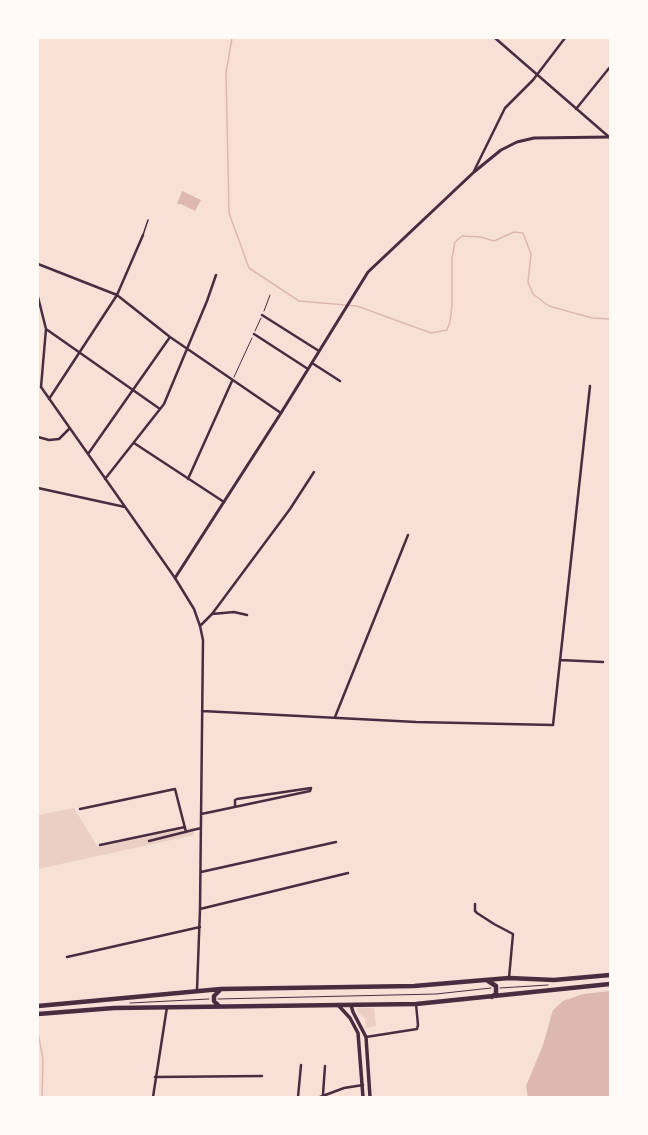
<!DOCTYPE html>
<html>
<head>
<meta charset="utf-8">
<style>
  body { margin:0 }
  #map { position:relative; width:648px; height:1135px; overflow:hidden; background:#f7e1d7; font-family:"Nunito Sans",sans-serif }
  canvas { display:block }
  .frame { position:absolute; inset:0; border:39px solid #fffaf5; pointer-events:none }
</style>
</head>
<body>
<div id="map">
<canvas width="648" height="1135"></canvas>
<div class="frame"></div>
</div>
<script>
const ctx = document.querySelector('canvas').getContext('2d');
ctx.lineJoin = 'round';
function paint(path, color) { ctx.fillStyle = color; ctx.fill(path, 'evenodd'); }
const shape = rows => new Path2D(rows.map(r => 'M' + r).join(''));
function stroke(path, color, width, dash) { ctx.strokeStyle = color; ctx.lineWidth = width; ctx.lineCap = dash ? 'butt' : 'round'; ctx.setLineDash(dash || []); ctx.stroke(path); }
paint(shape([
  [74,808,98,847,194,827,194,835,38,869,38,815],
  [359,1007,374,1008,376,1026,366,1028,365,1018,357,1012,356,1009]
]), '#ebcfc5');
paint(shape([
  [182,191,201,200,195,211,181,204,177,204],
  [610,991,610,1097,528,1097,526,1086,543,1045,553,1010,563,1001,583,994]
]), '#dcb8b0');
stroke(shape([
  [232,38,226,73,229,213,249,268,299,301,357,306,431,333,447,330,450,322,452,306,452,258,455,242,462,236,481,237,494,241,514,232,523,233,531,254,528,282,533,294,549,306,592,318,610,319],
  [38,1033,43,1059,42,1097]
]), '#dcb8b0', 1.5);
stroke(shape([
  [264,311,270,295],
  [255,331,261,318],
  [234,377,252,338],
  [500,988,548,985],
  [218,999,436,994,491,988],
  [130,1003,209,999]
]), '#4a2c40', 1);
stroke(shape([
  [143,235,148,220]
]), '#4a2c40', 1.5);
stroke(shape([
  [495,38,609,137],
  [576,109,610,67],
  [474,171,505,108,533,80,565,38],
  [38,264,117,295,170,337,281,413],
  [38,297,46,329,41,387,175,578,194,609,200,626,203,640,200,909,197,990],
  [262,315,319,351],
  [46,329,160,409],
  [254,334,308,369],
  [312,363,340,381],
  [49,399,117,295,143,235],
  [38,437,49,440,59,439,69,429],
  [134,443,224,502],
  [88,454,170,337],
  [105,479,164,404,207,301,216,275],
  [188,479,232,381],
  [38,488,125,507],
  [212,614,234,612,247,615],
  [200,626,212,614,290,509,314,472],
  [560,660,603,662],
  [202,711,416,722,553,725,590,386],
  [335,717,408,535],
  [80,809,175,789,186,832],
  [201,814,211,812,310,791,311,788,237,799,235,800,235,807],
  [149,841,201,828],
  [100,845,185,827],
  [201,872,336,842],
  [475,904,475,911,477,913,494,924,513,934,509,978],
  [200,909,348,873],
  [67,957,200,927],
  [366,1037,417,1029,418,1025,416,1004],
  [155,1077,262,1076],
  [323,1094,325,1066],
  [153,1097,167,1007],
  [298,1097,301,1065],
  [320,1097,344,1088,363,1085]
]), '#4a2c40', 2.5);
stroke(shape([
  [175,578,281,413,368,272,474,172,501,150,517,142,534,138,610,137]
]), '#4a2c40', 3);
stroke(shape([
  [338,1005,350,1018,358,1033,363,1097],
  [351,1005,353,1012,366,1037,370,1097]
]), '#4a2c40', 3.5);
stroke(shape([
  [488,981,496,986,496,993,492,997],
  [38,1006,221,989,414,986,509,978,554,980,610,975],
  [219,1006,214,1001,214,996,220,990],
  [38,1014,114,1008,416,1004,610,984]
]), '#4a2c40', 4.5);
</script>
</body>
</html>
